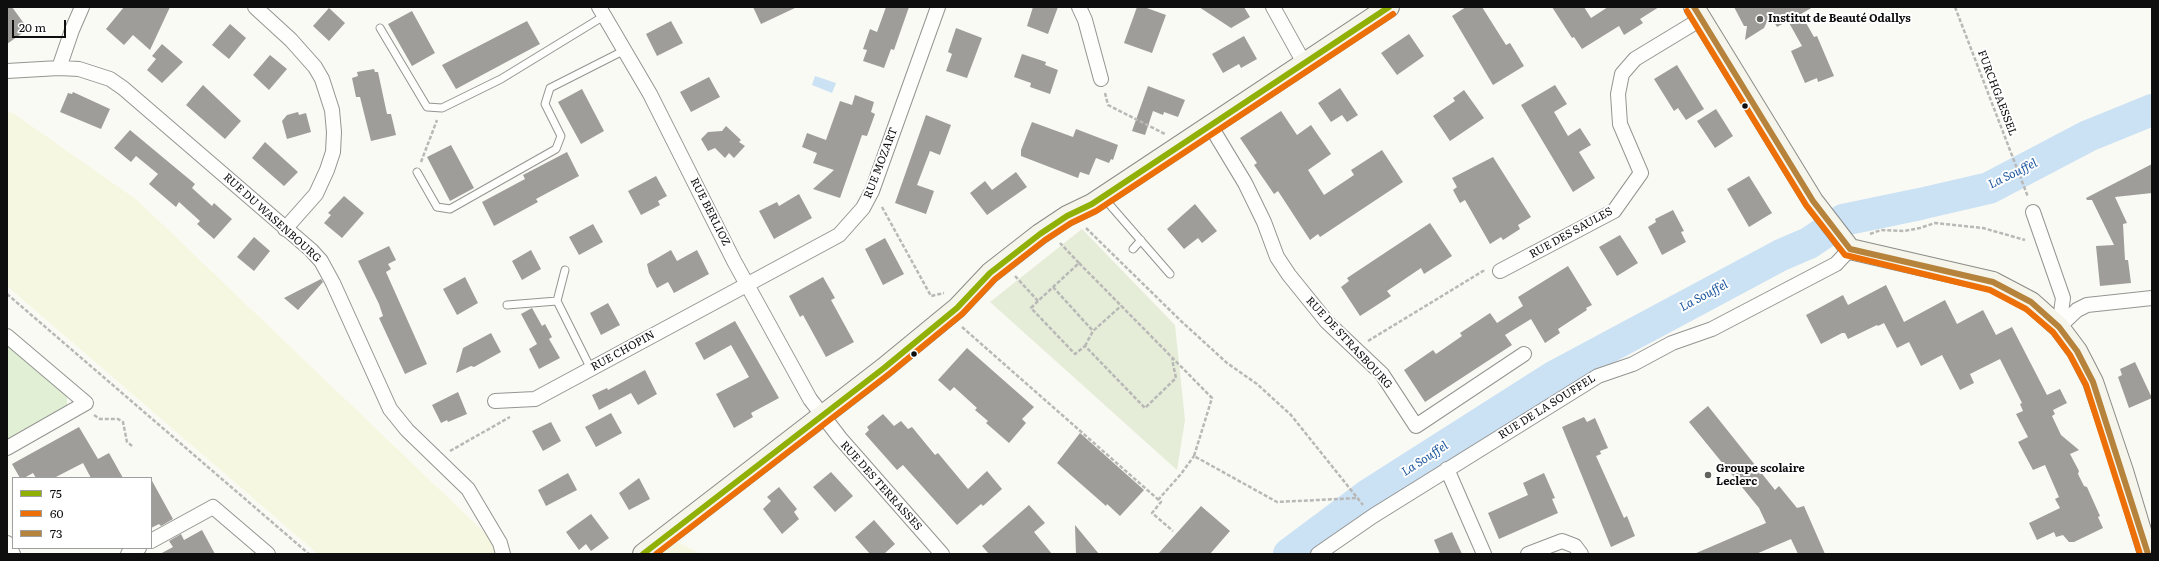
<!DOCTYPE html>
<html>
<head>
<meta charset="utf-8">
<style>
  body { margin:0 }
  #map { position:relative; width:2159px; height:561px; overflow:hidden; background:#fafaf4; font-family:Literata,serif }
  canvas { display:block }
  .frame { position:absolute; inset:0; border:8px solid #0e0e0e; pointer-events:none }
  .legend { position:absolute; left:12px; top:477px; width:140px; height:72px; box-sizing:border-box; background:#fff; border:1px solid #9f9f9f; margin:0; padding:5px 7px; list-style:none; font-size:12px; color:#0e0e0e }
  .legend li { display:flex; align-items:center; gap:8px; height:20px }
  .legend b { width:20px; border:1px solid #9f9f9f }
  .scale { position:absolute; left:12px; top:20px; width:54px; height:18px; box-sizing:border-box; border:2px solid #0e0e0e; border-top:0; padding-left:5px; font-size:12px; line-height:14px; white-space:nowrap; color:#0e0e0e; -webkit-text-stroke:3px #fff; paint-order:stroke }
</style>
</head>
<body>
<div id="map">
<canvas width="2159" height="561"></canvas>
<div class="frame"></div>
<ul class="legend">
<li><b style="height:5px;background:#90b005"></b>75</li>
<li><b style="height:5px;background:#ec7007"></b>60</li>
<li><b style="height:5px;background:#b5833c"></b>73</li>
</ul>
<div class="scale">20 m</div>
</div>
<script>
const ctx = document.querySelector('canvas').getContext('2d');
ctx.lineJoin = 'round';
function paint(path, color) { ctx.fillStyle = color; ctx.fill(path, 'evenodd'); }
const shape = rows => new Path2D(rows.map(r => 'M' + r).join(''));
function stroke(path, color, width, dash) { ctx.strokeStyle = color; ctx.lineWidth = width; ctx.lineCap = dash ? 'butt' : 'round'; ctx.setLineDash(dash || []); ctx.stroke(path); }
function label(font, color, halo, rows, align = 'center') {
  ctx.font = font + ' Literata,serif'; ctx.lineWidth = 4; ctx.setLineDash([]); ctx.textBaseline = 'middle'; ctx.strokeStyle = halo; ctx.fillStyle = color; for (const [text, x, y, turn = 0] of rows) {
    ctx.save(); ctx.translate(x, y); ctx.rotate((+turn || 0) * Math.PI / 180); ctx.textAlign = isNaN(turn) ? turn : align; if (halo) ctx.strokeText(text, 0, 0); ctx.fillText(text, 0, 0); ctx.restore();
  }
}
paint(shape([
  [7,112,13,113,137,200,507,554,318,554,7,286],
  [675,541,701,554,657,554]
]), '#f6f7e1');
paint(shape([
  [7,344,67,396,67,405,7,439]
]), '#e1f0d5');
paint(shape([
  [1082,229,1175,325,1185,420,1177,470,990,302]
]), '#e5ecd8');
paint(shape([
  [815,76,836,83,832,93,812,85]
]), '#cbe1f4');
stroke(shape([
  [1289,554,1368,495,1555,376,1781,255,1809,243,1843,220,1920,204,1989,188,2088,136,2152,110]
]), '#cbe1f4', 32);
paint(shape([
  [7,7,12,7,28,29,7,44],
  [124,7,170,7,150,50,133,35,124,45,106,29],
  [753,7,797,7,761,24],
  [886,7,909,7,894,50,891,49,884,68,863,61,867,50,863,49,870,29,877,32],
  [1033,7,1058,7,1048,34,1027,26],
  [1137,7,1144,7,1166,15,1152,53,1124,43],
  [1199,7,1244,7,1250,17,1231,28],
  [1466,7,1482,7,1506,45,1510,43,1524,66,1493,85,1452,16],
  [1552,7,1584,7,1591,18,1608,7,1659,7,1640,19,1643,23,1624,35,1619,26,1582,49,1574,37,1572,38],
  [1734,7,1813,7,1801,14,1814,37,1817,36,1834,76,1818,82,1817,78,1805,83,1791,51,1802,46,1788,21,1777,27,1770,15,1764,28,1745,40,1747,26,1744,26],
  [329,8,345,23,329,41,313,26],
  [412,11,435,53,412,66,388,24],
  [527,21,540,44,456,89,442,65],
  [671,21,683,43,657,56,646,34],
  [230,24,246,38,229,59,212,45],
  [956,28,982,38,967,78,946,71,952,54,948,52],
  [1409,34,1424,56,1397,75,1381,53],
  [1244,36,1257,59,1241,68,1239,64,1223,73,1212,54],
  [162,44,183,62,162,83,147,70,156,59,152,56],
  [1022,54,1046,62,1045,65,1058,70,1050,94,1030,87,1031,83,1014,77],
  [270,55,287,69,269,90,253,75],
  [1677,65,1704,109,1686,120,1678,108,1674,111,1654,79],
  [374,69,375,72,378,72,387,114,391,114,396,135,371,141,360,97,356,97,352,78,358,76,357,72],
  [709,77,720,97,691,112,680,92],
  [203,85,241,121,225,139,186,105],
  [1555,85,1567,104,1554,112,1568,136,1580,128,1591,145,1579,152,1595,178,1573,192,1521,105],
  [1148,86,1185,100,1178,117,1164,112,1163,115,1153,111,1145,135,1132,131],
  [1340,88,1358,115,1347,122,1342,115,1331,122,1318,103],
  [582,89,604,131,581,144,558,102],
  [1464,90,1484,118,1450,141,1433,116,1455,101,1453,98],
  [73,92,110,109,101,129,60,112,68,93,72,94],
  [855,95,874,102,871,112,875,114,867,136,862,135,840,198,813,189,834,170,813,163,817,153,802,147,807,133,826,140,840,101,852,105],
  [1716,109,1733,136,1715,148,1697,121],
  [1281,111,1297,135,1311,125,1331,154,1308,170,1324,195,1354,175,1351,170,1382,150,1403,182,1320,237,1318,234,1310,240,1278,191,1274,194,1254,165,1257,163,1240,138],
  [298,112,299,115,306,113,311,132,287,139,282,121,287,115],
  [926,115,951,125,940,155,930,151,917,185,934,191,926,214,895,203],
  [1032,122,1073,137,1076,129,1118,145,1113,160,1111,159,1109,163,1096,158,1089,175,1080,172,1078,178,1021,156,1021,150],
  [726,126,741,140,739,142,745,146,734,158,729,153,725,158,715,148,708,151,701,139,708,132,722,131],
  [130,130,195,184,192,188,212,206,214,203,232,219,214,239,197,224,200,221,179,202,176,207,149,184,158,174,136,156,131,162,114,148],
  [265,142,298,172,284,186,252,158],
  [451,145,474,188,450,201,427,157],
  [567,152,579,176,536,199,538,202,494,226,482,202,525,179,523,175],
  [1493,157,1531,217,1518,225,1520,229,1503,240,1501,237,1490,244,1465,200,1460,203,1453,190,1457,187,1452,178],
  [2152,164,2152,193,2115,197,2127,223,2123,224,2125,260,2128,260,2131,283,2100,286,2096,246,2114,245,2092,200,2087,200,2086,198],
  [1016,172,1027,187,987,215,970,193,985,181,992,190],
  [656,176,667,196,658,201,660,205,641,215,628,191],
  [1749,176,1772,213,1749,227,1727,189],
  [799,194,812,218,774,239,759,211,777,202,779,206],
  [344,196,364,213,342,238,324,223,331,215,328,213],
  [1195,204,1217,231,1202,243,1198,238,1184,249,1167,229],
  [1673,210,1684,231,1681,232,1686,242,1662,255,1648,227,1656,222,1655,219],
  [1430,223,1452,256,1424,274,1421,268,1387,291,1391,296,1360,316,1341,287,1349,281,1347,278],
  [593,224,603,242,579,255,569,237],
  [1620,235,1638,263,1617,276,1599,247],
  [254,237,270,251,254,271,237,257],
  [885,238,904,274,883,285,865,249],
  [389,246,396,260,388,264,391,269,386,272,427,364,405,374,379,318,383,316,379,304,358,261],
  [531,250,541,269,522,280,512,261],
  [671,250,677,261,697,250,709,274,674,293,668,282,657,288,649,273,647,264],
  [1568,266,1592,305,1586,308,1587,310,1558,329,1560,333,1545,343,1531,319,1505,335,1512,345,1425,402,1404,370,1433,350,1436,354,1462,336,1460,333,1490,313,1497,323,1523,306,1518,297],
  [465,277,478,303,457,315,443,289],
  [823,277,835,298,831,300,854,342,826,357,803,315,800,317,789,296],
  [321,279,323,282,298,310,284,298],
  [1886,285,1904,322,1945,300,1957,324,1983,310,1996,335,2012,327,2047,395,2060,389,2067,403,2053,410,2055,414,2052,416,2061,435,2079,450,2070,454,2079,471,2078,474,2084,486,2087,487,2100,516,2098,517,2103,528,2074,542,2069,542,2063,535,2056,537,2054,532,2037,540,2029,523,2060,508,2055,499,2059,497,2045,465,2033,470,2018,442,2028,437,2016,414,2023,411,2020,404,2022,403,2000,359,1970,374,1974,383,1960,390,1942,355,1921,366,1909,342,1897,348,1884,323,1878,326,1877,325,1848,339,1845,333,1842,333,1821,344,1806,315,1843,295,1848,305],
  [608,303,620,325,601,335,590,313],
  [532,308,542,326,545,324,552,337,549,339,560,358,539,369,529,349,537,344,521,314],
  [735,321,779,398,751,413,753,417,734,428,716,394,749,377,731,345,704,360,695,343],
  [491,333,501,352,474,367,471,366,456,373,463,348],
  [967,348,1034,407,1022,419,1026,423,1009,443,986,423,988,421,975,410,977,408,954,387,950,391,938,380],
  [2135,362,2152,398,2129,408,2118,377,2122,375,2120,369],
  [645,370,657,394,638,405,631,393,599,410,592,395,607,388,608,390],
  [458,392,467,414,448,422,447,420,441,423,432,405],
  [1708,406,1775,490,1779,486,1797,508,1804,506,1825,554,1798,554,1791,539,1756,554,1694,554,1766,523,1759,508,1689,422],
  [611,413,622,433,596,447,585,427],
  [883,414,894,426,901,421,908,429,912,427,935,455,938,453,968,489,987,471,1002,489,983,506,981,504,957,525,903,465,897,470,865,434,869,430,867,427],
  [1584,417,1587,422,1595,418,1608,448,1600,451,1601,454,1596,456,1624,518,1627,516,1635,536,1611,547,1562,427],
  [551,422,561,441,543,451,532,431],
  [79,427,98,459,109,453,123,478,91,478,83,463,54,478,36,478,33,473,24,478,20,478,12,464],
  [1080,433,1144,490,1120,516,1107,504,1106,506,1057,463],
  [831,472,853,496,835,512,813,487],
  [568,473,577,490,546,506,538,490],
  [1544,473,1555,498,1552,499,1558,513,1499,539,1488,513,1528,495,1523,483],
  [639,478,650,499,629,510,619,493],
  [151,479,173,519,161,526,159,524,151,528],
  [779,487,797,509,794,512,799,519,782,534,763,509,771,501,767,497],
  [1029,505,1045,523,1034,532,1052,554,989,554,982,546],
  [1201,506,1230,531,1223,539,1210,554,1158,554],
  [591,514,609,538,591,551,586,544,579,550,566,532],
  [874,520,895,544,884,554,870,554,855,537],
  [1075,525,1099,554,1076,554],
  [202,530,215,554,160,554,173,547,169,541,181,534,184,540],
  [1452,532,1462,554,1440,554,1434,540]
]), '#9e9d99');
const lane = shape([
  [380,28,427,107,442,108,501,79,604,16],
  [417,172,437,207,450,209,556,149,561,136,545,104,550,88,625,50],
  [1103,197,1170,274],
  [1133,249,1141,240],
  [565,270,557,301,591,369],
  [507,305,557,301]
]);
const street = shape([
  [255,7,291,40,315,67,322,79,332,110,334,132,333,152,327,170,316,194,285,229],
  [599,7,650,94,734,261,810,399,840,438,942,554],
  [1079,7,1085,20,1101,79],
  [1273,7,1304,63],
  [59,68,72,30,82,7],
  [7,71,59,68,79,69,110,79,123,88,311,250,321,261,333,283,390,409,407,430,468,489,500,543,503,554],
  [1210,125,1245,183,1264,222,1277,257,1289,275,1327,322,1382,374,1416,426,1524,354],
  [2033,212,2063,298,2059,327],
  [1500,271,1614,211,1641,173,1620,124,1618,94,1622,74,1635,59,1701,19],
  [2059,327,2077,310,2087,305,2152,298],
  [7,336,86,403,7,448],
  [495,401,535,399,839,235,863,208,872,191,938,7],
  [1447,469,1484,554],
  [151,541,213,507,268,554],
  [7,543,13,554],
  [128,554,139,548],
  [1318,554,1373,516,1598,376,1633,364,1672,343,1712,329,1836,264,1850,249],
  [1528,554,1562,541,1575,546,1581,554]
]);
const secondary = shape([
  [1694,7,1813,201,1850,249,1993,282,2031,302,2059,327,2077,351,2093,382,2123,471,2148,554],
  [643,554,884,368,957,308,990,273,1040,234,1067,216,1092,204,1389,7]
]);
stroke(lane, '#949492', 9);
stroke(street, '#949492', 16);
stroke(secondary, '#8b8b88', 22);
stroke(shape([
  [1955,7,2028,197],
  [1105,93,1108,105,1165,134],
  [421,162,437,120],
  [882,207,931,296,944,293],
  [1086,228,1181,321,1227,363,1257,384,1291,415,1363,505],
  [1870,234,1881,230,1904,231,1920,228,1935,223,1983,228,2025,240],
  [1079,263,1212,398,1194,456,1277,502,1358,498],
  [1015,276,1038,301,1079,263,1060,243],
  [1053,287,1093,331],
  [7,294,309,554],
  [1038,301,1031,308,1075,354,1085,346,1145,408,1176,378,1172,359],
  [962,327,1161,502,1152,513,1173,531],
  [1368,341,1483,271,1485,271],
  [1085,346,1093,331,1121,306],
  [94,415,100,419,118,419,123,422,127,442,132,446],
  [450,451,510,417],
  [1158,500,1181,474,1194,456]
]), '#b8b8b7', 2.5, [4, 2]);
stroke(lane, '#fefefd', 7);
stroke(street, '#fefefd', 14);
stroke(secondary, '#f5f5eb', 20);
stroke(shape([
  [643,554,884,368,957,308,990,273,1040,234,1067,216,1092,204,1389,7]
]), '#90b005', 6);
stroke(shape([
  [1687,11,1806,205,1845,255,1990,290,2026,309,2053,332,2070,355,2086,385,2140,554],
  [656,554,889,374,962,314,995,279,1045,240,1071,223,1096,211,1393,14]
]), '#ec7007', 6);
stroke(shape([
  [1694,7,1813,201,1850,249,1993,282,2031,302,2059,327,2077,351,2093,382,2148,554]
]), '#b5833c', 6);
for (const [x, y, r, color] of [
  [1760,19,4,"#61615e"],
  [1745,106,3.5,"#0e0e0e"],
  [914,354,3.5,"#0e0e0e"],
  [1708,475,4,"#61615e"]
]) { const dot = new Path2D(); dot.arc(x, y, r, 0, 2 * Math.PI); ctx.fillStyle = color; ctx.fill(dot); stroke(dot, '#fff', 1.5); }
label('bold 11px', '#0e0e0e', '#fff', [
  ["Institut de Beauté Odallys",1768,19],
  ["Groupe scolaire",1716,469],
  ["Leclerc",1716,482]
], 'left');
label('11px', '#0e0e0e', '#fff', [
  ["FURCHGAESSEL",1997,93,69],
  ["RUE MOZART",881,163,-69],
  ["RUE BERLIOZ",710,212,63],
  ["RUE DU WASENBOURG",272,218,42],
  ["RUE DES SAULES",1571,233,-29],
  ["RUE DE STRASBOURG",1349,343,47],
  ["RUE CHOPIN",623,351,-29],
  ["RUE DE LA SOUFFEL",1547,407,-32],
  ["RUE DES TERRASSES",881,486,48]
]);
label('italic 12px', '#1b559d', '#fff', [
  ["La Souffel",2013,174,-26],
  ["La Souffel",1704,296,-28],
  ["La Souffel",1425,459,-33]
]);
</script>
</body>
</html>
